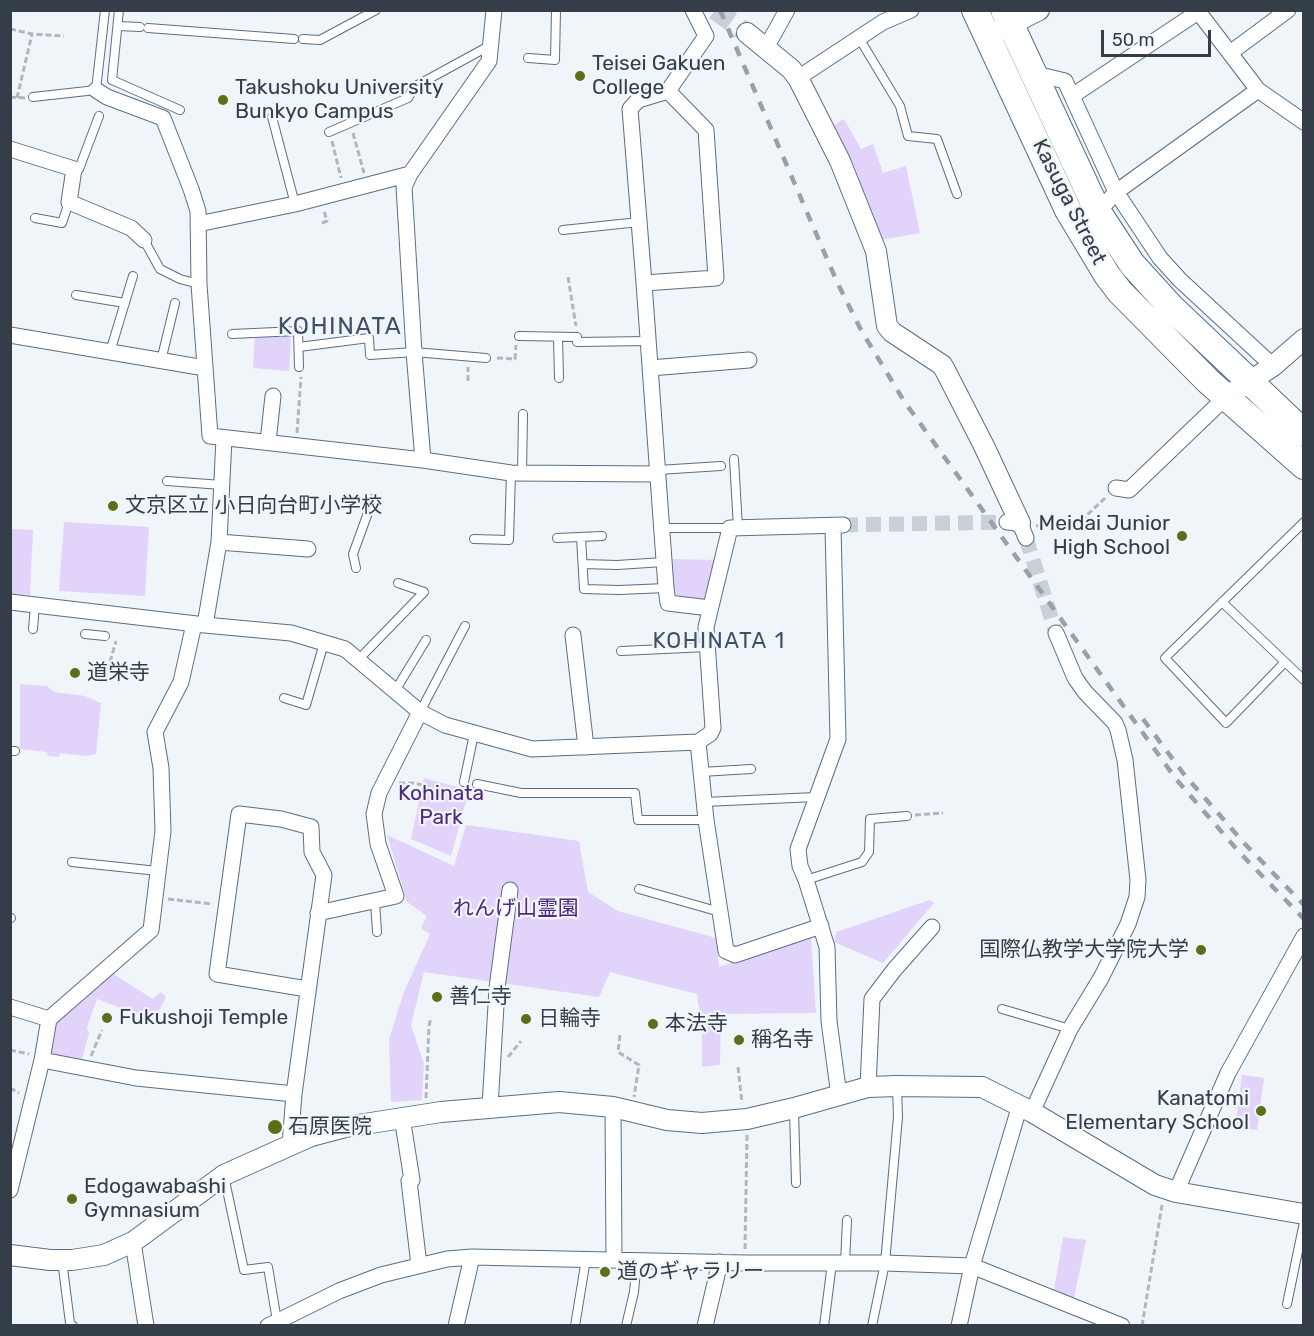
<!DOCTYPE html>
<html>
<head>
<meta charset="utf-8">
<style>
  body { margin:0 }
  #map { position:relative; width:1314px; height:1336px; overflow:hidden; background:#f0f5fa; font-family:Rubik,sans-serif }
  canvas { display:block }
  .frame { position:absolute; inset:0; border:12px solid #343e49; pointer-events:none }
  .scale { position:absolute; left:1101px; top:30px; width:110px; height:27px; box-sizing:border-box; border:3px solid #343e49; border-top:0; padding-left:8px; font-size:18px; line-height:21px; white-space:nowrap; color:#343e49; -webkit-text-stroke:4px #f0f5fa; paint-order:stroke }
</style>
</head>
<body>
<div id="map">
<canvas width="1314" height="1336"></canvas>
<div class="frame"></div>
<div class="scale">50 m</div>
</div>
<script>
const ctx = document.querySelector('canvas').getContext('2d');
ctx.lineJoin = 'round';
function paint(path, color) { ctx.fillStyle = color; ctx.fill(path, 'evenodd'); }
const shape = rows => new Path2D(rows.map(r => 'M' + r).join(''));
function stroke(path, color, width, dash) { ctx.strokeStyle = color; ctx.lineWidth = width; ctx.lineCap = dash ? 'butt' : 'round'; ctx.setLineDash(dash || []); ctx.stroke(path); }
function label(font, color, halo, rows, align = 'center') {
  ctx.font = font + ' Rubik,"Noto Sans JP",sans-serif'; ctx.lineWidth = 4.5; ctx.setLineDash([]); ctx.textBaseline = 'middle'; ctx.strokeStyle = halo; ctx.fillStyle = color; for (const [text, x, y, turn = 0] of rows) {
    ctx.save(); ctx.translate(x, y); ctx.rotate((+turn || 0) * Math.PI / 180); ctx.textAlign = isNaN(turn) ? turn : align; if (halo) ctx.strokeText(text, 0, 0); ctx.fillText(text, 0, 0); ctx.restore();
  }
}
paint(shape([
  [844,119,861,149,873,144,883,173,906,166,920,233,881,240,853,163,834,125],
  [291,333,289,371,253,368,255,335],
  [64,522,149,527,145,596,59,591],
  [11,529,33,530,30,595,11,594],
  [668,559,718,560,710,601,671,599],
  [20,684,47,686,54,692,85,696,101,703,96,754,86,756,60,753,59,757,48,756,47,752,20,749],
  [424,778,469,790,451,856,411,839],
  [466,825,579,841,588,892,618,911,716,938,719,967,811,937,816,1013,721,1014,720,1065,702,1067,702,1030,697,994,610,972,599,997,424,972,411,1025,424,1064,422,1100,391,1102,389,1039,404,992,430,934,421,928,427,916,407,902,387,835,454,866],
  [930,900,934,903,883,963,834,942,836,932],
  [112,973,153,999,161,992,166,997,154,1021,97,999,87,1027,89,1033,81,1063,48,1057,58,1019],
  [1242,1075,1264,1078,1257,1130,1235,1127],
  [1063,1237,1086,1240,1074,1298,1054,1290]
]), '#e2d3fa');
stroke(shape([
  [843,525,1007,522],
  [1026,538,1056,633]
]), '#cad0d7', 15, [15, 8]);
stroke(shape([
  [715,10,747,33]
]), '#cad0d7', 20, [20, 10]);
const service = shape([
  [119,10,112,80,180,110],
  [118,26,140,27],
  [148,28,294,39],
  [859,38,900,106,908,136,937,139,957,194],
  [303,39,320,40,376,10],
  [528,58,555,60,556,10],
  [33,97,96,90,105,10],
  [272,117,295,204],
  [329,132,408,98,414,87,489,46],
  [74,169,79,169,99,116],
  [35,218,62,223,69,202],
  [563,230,639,222],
  [144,240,160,269,180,279,199,284],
  [76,295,125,303],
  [232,334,298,331,299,367],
  [519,336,577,337,577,342,648,341],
  [558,337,559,378],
  [299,347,369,338,370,355,414,352,486,358],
  [110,352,133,276],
  [161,361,175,303],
  [734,459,738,528],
  [658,470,721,466],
  [522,473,523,414],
  [167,481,222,485],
  [662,528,730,528],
  [581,537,584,589,619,590,666,588],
  [557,538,602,536],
  [474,539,509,540,511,473],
  [583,564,617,565,664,562],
  [356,568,353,554,373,499],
  [1222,602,1304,680],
  [33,629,35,605],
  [85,634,105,636],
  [621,651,707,647],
  [359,659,424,592,398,583],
  [1284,663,1226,723,1165,658,1304,522],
  [395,691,426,640],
  [284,698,306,705,324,643],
  [420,712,465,626],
  [10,751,15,751],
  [701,772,751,769],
  [464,782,474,734],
  [477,784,521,793,635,793,638,820,706,820],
  [704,802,816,797],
  [72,862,158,871],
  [806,880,862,862,869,852,870,819,907,816],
  [639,889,720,912],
  [375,902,377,932],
  [10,918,11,918],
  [1002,1009,1070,1029],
  [794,1110,796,1183],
  [224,1176,244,1270,268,1267,277,1321],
  [62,1260,70,1323,73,1326],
  [845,1263,847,1220],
  [1287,1304,1304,1222],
  [575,1326,586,1259],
  [626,1326,634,1292,637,1260],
  [824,1326,832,1263],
  [872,1326,885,1263,898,1117,897,1087]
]);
const minor = shape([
  [1197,10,1258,90,1304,122],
  [766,48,787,10],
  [1230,53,1288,10],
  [1032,73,1065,81,1116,192,1160,258,1180,280,1273,366],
  [798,78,883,22,911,10],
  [96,90,107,97,163,118,191,189,198,211,199,284,210,436,423,460,511,473,658,474],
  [668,91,706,36,693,10],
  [1072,96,1198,12],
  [10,149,74,169,69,202,131,228,144,240],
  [1098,212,1116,192,1258,90],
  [198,224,295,204,410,174],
  [644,283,716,278,706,130,668,91,638,100,630,109,644,283,666,588,668,603,710,608],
  [10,335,205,368],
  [650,368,749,360],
  [268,442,273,396],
  [423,460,414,352,404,187,410,174,489,61,494,10],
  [1116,488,1129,490,1226,397],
  [1007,522,1020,523,1026,538],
  [833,527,838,739,798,849,800,866,806,880,827,947,829,1021,839,1096],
  [219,542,308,549],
  [10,602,205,625,291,633,345,649,420,712,445,725,532,749,698,742,710,734,713,728,706,627,730,528,843,525],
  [205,625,219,542,224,438],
  [573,635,586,747],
  [698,742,706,820,726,951,735,955,821,926],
  [318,913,396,896,378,844,374,814,379,793,420,712],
  [10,1007,49,1019],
  [42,1060,136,1078,294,1094],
  [868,1087,872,999,894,970,932,927],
  [490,1107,497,988,510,890],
  [613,1107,614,1260],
  [1032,1112,1070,1029,1101,978,1128,924,1137,897,1138,880,1125,760,1118,730,1115,723,1085,692,1075,678,1056,633],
  [402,1117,412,1180,409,1181,419,1265],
  [290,1145,294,1094,324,875,312,852,311,827,281,819,239,814,217,974,307,989],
  [10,1190,42,1060,49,1019,151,930,163,831,161,768,155,732,181,682,194,624],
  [1176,1192,1228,1073,1304,936],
  [133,1242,146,1326],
  [268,1326,339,1291,381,1275,447,1259,472,1257,745,1263,885,1263,972,1266,1122,1326],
  [456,1326,472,1257],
  [705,1326,720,1262],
  [959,1326,972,1266,1020,1105]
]);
const tertiary = shape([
  [998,31,1039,10],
  [747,33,791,69,798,78,840,161,876,251,887,326,892,332,942,365,945,370,984,446,1020,523],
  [1226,397,1273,366,1304,339],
  [10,1255,50,1260,72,1260,104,1255,133,1242,224,1175,311,1136,345,1127,441,1112,559,1102,613,1107,667,1120,702,1123,747,1119,794,1108,868,1087,897,1086,982,1087,1032,1112,1155,1185,1176,1192,1304,1214]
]);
const trunk = shape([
  [975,10,1068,210,1107,275,1120,292,1208,381,1304,466],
  [1004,10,1098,212,1132,264,1171,307,1304,433]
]);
stroke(service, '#586f86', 10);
stroke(minor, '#586f86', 17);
stroke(tertiary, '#586f86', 22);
stroke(trunk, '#586f86', 28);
stroke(shape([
  [10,29,32,34,64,36],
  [10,97,25,98],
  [17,98,32,34],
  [353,133,364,173],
  [332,141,341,178],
  [322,223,327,221,324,211],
  [568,277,576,326],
  [497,358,515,359,516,345],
  [468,381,468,367],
  [297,433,301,377],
  [1036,526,1083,519,1105,498],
  [96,678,105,679,116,641],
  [399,783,413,783,427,786,439,797,447,800,456,798,461,793],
  [915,815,943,813],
  [168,899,213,904],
  [620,1035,618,1052,639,1065,634,1097],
  [10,1050,29,1054],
  [91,1056,102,1030],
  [508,1057,521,1041],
  [738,1067,742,1103],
  [10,1088,19,1093],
  [426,1098,429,1026,431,1017],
  [745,1249,747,1135],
  [1142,1326,1162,1205]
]), '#b0b7be', 3, [6, 3]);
stroke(service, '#fff', 8);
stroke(minor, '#fff', 15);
stroke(tertiary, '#fff', 20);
stroke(trunk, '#fff', 26);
stroke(shape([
  [720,10,837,282,861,330,904,401,1176,779,1240,853,1304,919],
  [1143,719,1183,773,1244,843,1304,905]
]), '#98a0a8', 4.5, [10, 10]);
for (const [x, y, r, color] of [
  [580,76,6,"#5d6d18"],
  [223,100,6,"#5d6d18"],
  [113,506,6,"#5d6d18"],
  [1182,536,6,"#5d6d18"],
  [75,673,6,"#5d6d18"],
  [1201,950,6,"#5d6d18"],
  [437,997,6,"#5d6d18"],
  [107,1018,6,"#5d6d18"],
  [526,1019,6,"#5d6d18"],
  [653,1024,6,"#5d6d18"],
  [739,1040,6,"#5d6d18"],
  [1261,1111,6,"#5d6d18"],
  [275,1127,8,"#5d6d18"],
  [72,1199,6,"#5d6d18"],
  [605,1272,6,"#5d6d18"]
]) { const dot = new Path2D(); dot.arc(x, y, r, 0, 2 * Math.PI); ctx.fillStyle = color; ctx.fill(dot); stroke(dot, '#f0f5fa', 2); }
label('21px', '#343e49', '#f0f5fa', [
  ["Teisei Gakuen",592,64],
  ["College",592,88],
  ["Takushoku University",235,88],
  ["Bunkyo Campus",235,112],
  ["文京区立 小日向台町小学校",125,506],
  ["Meidai Junior",1170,524,"right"],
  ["High School",1170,548,"right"],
  ["道栄寺",87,673],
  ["国際仏教学大学院大学",1189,950,"right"],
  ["善仁寺",449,997],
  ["Fukushoji Temple",119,1018],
  ["日輪寺",538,1019],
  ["本法寺",665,1024],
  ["稱名寺",751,1040],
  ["Kanatomi",1249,1099,"right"],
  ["Elementary School",1249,1123,"right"],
  ["石原医院",288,1127],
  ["Edogawabashi",84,1187],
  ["Gymnasium",84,1211],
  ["道のギャラリー",617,1272]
], 'left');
label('21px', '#343e49', '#f0f5fa', [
  ["Kasuga Street",1069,202,63]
]);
label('21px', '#50287c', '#f0f5fa', [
  ["Kohinata",441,794],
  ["Park",441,818],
  ["れんげ山霊園",516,909]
]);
ctx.letterSpacing = '1.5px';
label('22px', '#3d5269', '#f0f5fa', [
  ["KOHINATA 1",719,642]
]);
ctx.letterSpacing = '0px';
ctx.letterSpacing = '1.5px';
label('24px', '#3d5269', '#f0f5fa', [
  ["KOHINATA",340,327]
]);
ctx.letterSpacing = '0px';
</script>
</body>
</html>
